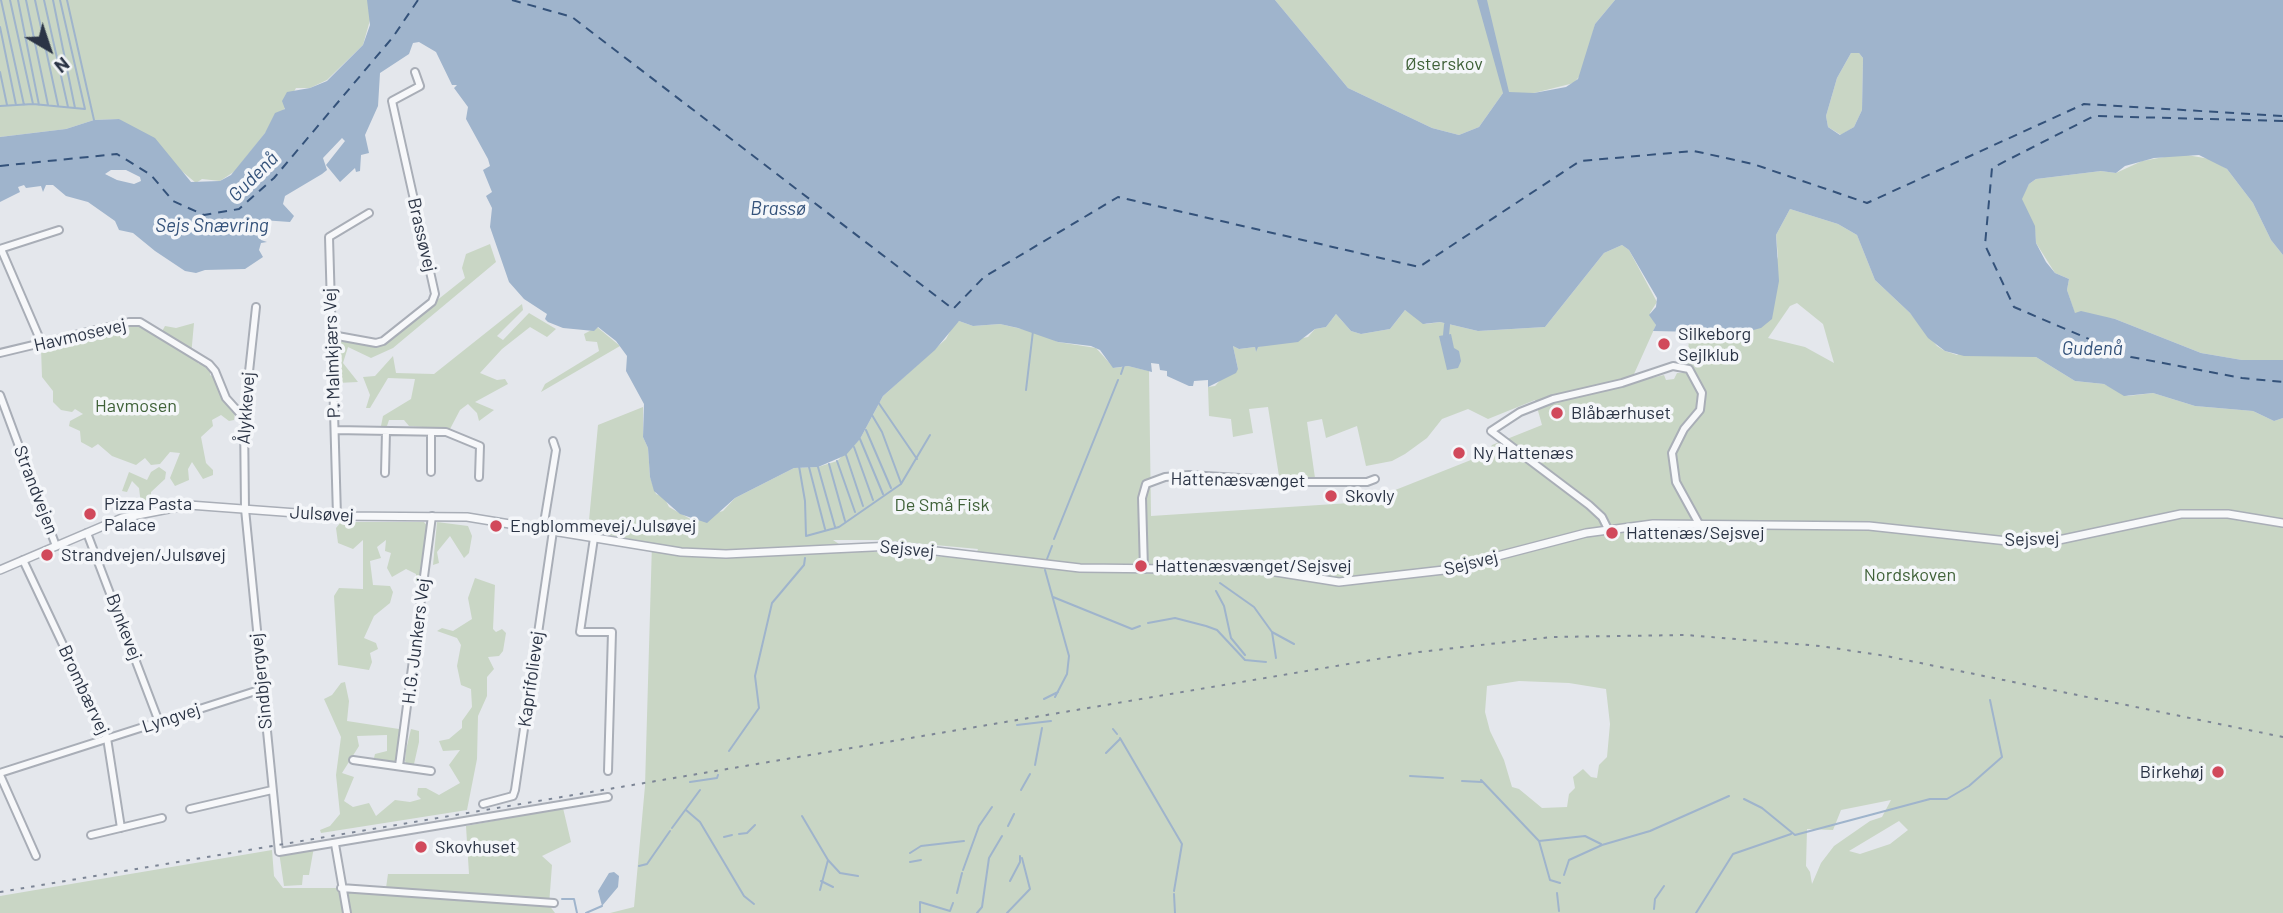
<!DOCTYPE html>
<html>
<head>
<meta charset="utf-8">
<style>
  body { margin:0 }
  #map { position:relative; width:2283px; height:913px; overflow:hidden; background:#e4e7ec; font-family:Barlow,sans-serif }
  canvas { display:block }
  .north { position:absolute; left:14px; top:14px; width:70px; height:70px; -webkit-text-stroke:5px #f4f6f9; paint-order:stroke; rotate:141deg; font-size:19px; font-weight:700; line-height:28px; text-align:center; color:#2b3445 }
  .north::after { content:''; display:block; margin:auto; width:24px; height:32px; background:#2b3445; clip-path:polygon(50% 0,100% 100%,50% 72%,0 100%) }
</style>
</head>
<body>
<div id="map">
<canvas width="2283" height="913"></canvas>
<div class="north">N</div>
</div>
<script>
const ctx = document.querySelector('canvas').getContext('2d');
ctx.lineJoin = 'round';
function paint(path, color) { ctx.fillStyle = color; ctx.fill(path, 'evenodd'); }
const shape = rows => new Path2D(rows.map(r => 'M' + r).join(''));
function stroke(path, color, width, dash) { ctx.strokeStyle = color; ctx.lineWidth = width; ctx.lineCap = dash ? 'butt' : 'round'; ctx.setLineDash(dash || []); ctx.stroke(path); }
function label(font, color, halo, rows, align = 'center') {
  ctx.font = font + ' Barlow,sans-serif'; ctx.lineWidth = 7; ctx.setLineDash([]); ctx.textBaseline = 'middle'; ctx.strokeStyle = halo; ctx.fillStyle = color; for (const [text, x, y, turn = 0] of rows) {
    ctx.save(); ctx.translate(x, y); ctx.rotate((+turn || 0) * Math.PI / 180); ctx.textAlign = isNaN(turn) ? turn : align; if (halo) ctx.strokeText(text, 0, 0); ctx.fillText(text, 0, 0); ctx.restore();
  }
}
paint(shape([
  [0,0,382,0,370,20,363,45,327,80,310,88,296,88,285,108,235,171,220,181,202,179,196,183,119,119,94,120,66,129,0,137],
  [1275,0,1615,0,1595,24,1583,72,1574,83,1534,93,1503,93,1479,127,1459,135,1432,128,1348,88],
  [1851,53,1859,53,1863,58,1862,110,1854,127,1841,135,1828,127,1826,116,1837,78],
  [2181,154,2210,159,2227,169,2253,203,2271,240,2283,255,2283,360,2242,360,2201,353,2115,319,2075,314,2067,290,2069,279,2055,273,2036,243,2035,231,2021,199,2029,184,2036,179,2101,171,2116,173,2142,161],
  [1790,209,1838,224,1857,235,1875,280,1910,313,1937,346,1945,351,1957,355,1979,341,2036,357,2075,381,2104,384,2128,396,2153,393,2195,406,2253,411,2274,421,2283,418,2283,913,610,913,634,907,645,786,652,543,588,531,598,425,643,407,643,437,648,448,650,477,656,494,664,497,669,507,692,520,723,511,735,498,794,468,818,467,837,461,860,439,883,396,946,339,954,324,959,321,973,326,1000,324,1039,333,1058,342,1096,348,1114,368,1128,366,1149,371,1151,516,1365,502,1486,454,1492,445,1542,425,1535,400,1488,419,1468,409,1442,419,1427,438,1405,454,1392,461,1366,466,1357,426,1326,438,1322,419,1307,422,1315,478,1279,476,1268,407,1249,409,1253,433,1233,437,1231,419,1209,416,1208,387,1215,386,1224,376,1238,369,1233,346,1239,349,1255,347,1256,352,1257,347,1308,337,1315,329,1326,327,1336,314,1351,331,1361,334,1390,329,1405,310,1426,324,1440,322,1478,331,1545,327,1604,253,1622,245,1629,250,1657,302,1650,313,1656,325,1630,383,1664,375,1666,380,1674,379,1677,373,1684,373,1688,361,1689,333,1742,333,1778,257,1776,235],
  [1797,303,1823,324,1834,363,1805,347,1768,338,1790,306],
  [833,540,882,540,978,549,974,559,848,550],
  [1519,681,1569,683,1606,689,1610,724,1607,757,1599,765,1597,778,1591,777,1583,769,1573,777,1575,788,1569,794,1567,807,1542,808,1519,789,1512,787,1504,760,1490,731,1485,712,1487,686],
  [1891,800,1882,817,1870,821,1834,846,1821,863,1812,884,1810,872,1806,866,1807,829,1833,830,1841,810],
  [1899,821,1908,830,1890,844,1860,854,1849,851],
  [490,244,496,262,393,348,371,358,348,347,343,363,358,382,337,383,338,336,382,344,465,278,462,268,466,254],
  [522,304,523,310,497,336,503,340,529,313,556,329,547,337,530,327,502,349,480,373,497,380,505,379,508,384,475,402,494,410,479,421,477,413,468,404,460,410,450,429,409,426,404,420,389,420,387,426,381,426,383,416,411,399,415,379,388,378,370,408,366,408,370,395,363,377,375,376,393,356,396,373,434,374],
  [194,323,191,356,199,364,205,361,211,367,210,375,217,379,226,404,235,413,234,420,229,421,221,415,212,420,213,426,201,437,206,463,213,470,213,475,203,479,192,462,188,469,189,480,175,486,170,478,180,453,170,452,160,464,151,465,145,458,136,465,112,456,98,444,92,448,81,442,80,431,69,426,70,421,83,414,75,409,72,412,61,410,53,402,53,391,42,377,41,348,59,342,61,345,68,338,82,338,90,332,130,324,144,327,159,337,165,326,176,328],
  [597,327,620,346,541,392,545,384,599,351,597,342,586,341,584,334],
  [159,467,166,472,165,479,151,492,151,506,141,504,139,488,132,481,127,492,122,491,129,472,147,480,151,472],
  [341,522,424,522,428,527,422,581,416,581,416,574,406,569,392,577,387,568,391,553,385,551,386,540,377,547,381,558,370,561,373,585,390,586,393,592,390,603,374,616,364,638,376,643,378,649,370,653,372,662,369,670,338,665,334,596,339,588,363,589,363,540,353,549,338,543,336,528],
  [437,522,468,526,472,536,469,553,464,558,450,536,437,552,439,563,433,565],
  [475,578,495,585,493,629,496,632,502,629,506,633,503,651,499,656,488,657,494,669,487,677,487,696,478,716,477,759,467,810,321,833,320,830,330,826,340,814,336,775,341,737,324,699,332,695,341,683,345,682,349,701,347,721,399,729,401,742,397,762,388,762,374,758,375,754,387,751,387,735,357,736,359,746,342,773,354,777,344,801,353,807,369,803,376,816,395,800,410,802,421,799,417,795,418,788,426,788,439,795,460,783,449,765,460,750,443,751,439,741,449,739,462,728,462,721,472,707,471,689,461,685,457,666,461,645,457,638,437,631,442,628,453,631,472,619,468,598],
  [411,729,419,731,419,742,414,764,408,766,405,761,406,750],
  [563,808,571,842,542,856,552,865,549,905,555,913,0,913,0,896,272,850,274,876,283,888,386,888,388,874,469,874,466,826],
  [314,847,309,875,303,875,302,885,284,886,279,852]
]), '#c9d6c5');
paint(shape([
  [367,0,1275,0,1348,88,1432,128,1459,135,1479,127,1503,93,1477,0,1487,0,1509,92,1534,93,1566,87,1578,79,1595,24,1615,0,2283,0,2283,255,2271,240,2253,203,2227,169,2199,155,2154,158,2125,166,2116,173,2101,171,2036,179,2029,184,2022,199,2035,226,2036,243,2046,262,2055,273,2069,279,2067,290,2075,313,2081,311,2115,319,2201,353,2242,360,2283,360,2283,418,2274,421,2253,411,2195,406,2153,393,2124,396,2104,384,2075,381,2036,357,1964,356,1945,351,1928,338,1910,313,1875,280,1857,235,1838,224,1790,209,1776,235,1779,281,1772,319,1761,328,1742,333,1653,331,1656,325,1649,315,1656,307,1657,298,1629,250,1622,245,1604,253,1545,327,1478,331,1440,322,1423,324,1405,310,1390,329,1361,334,1351,331,1336,314,1326,327,1315,329,1298,342,1258,347,1256,352,1255,347,1239,349,1233,346,1238,369,1236,373,1208,387,1208,380,1194,381,1193,386,1189,386,1167,376,1167,371,1160,370,1159,364,1151,363,1152,372,1128,366,1113,368,1100,350,1091,346,1058,342,1018,328,1000,324,973,326,959,321,935,350,883,396,860,439,846,455,818,467,794,468,735,498,707,523,680,514,654,491,650,477,648,448,643,437,644,404,626,371,627,356,616,341,598,327,594,331,563,328,548,322,545,319,547,314,524,299,509,282,490,227,492,208,486,196,492,192,483,170,490,166,488,159,466,119,468,107,454,88,457,85,452,85,436,52,419,42,413,43,409,54,380,73,378,106,365,135,369,153,361,155,360,171,356,172,355,168,340,182,326,165,345,141,342,138,323,158,327,170,322,174,285,196,283,204,294,216,290,222,262,220,262,225,269,226,268,229,263,229,261,240,267,242,261,243,259,250,263,257,245,269,205,270,196,273,185,271,155,251,133,233,119,230,115,221,88,202,66,196,53,185,46,185,43,192,41,186,26,188,24,185,18,187,20,192,0,202,0,137,66,129,94,120,119,119,155,138,191,182,220,181,231,175,265,133,275,113,285,109,282,101,287,92,310,88,327,81,363,45,370,25],
  [1851,53,1859,53,1863,58,1862,110,1854,127,1840,135,1828,127,1826,116,1837,78],
  [111,170,126,170,140,177,141,181,134,184,117,180,105,174],
  [1451,334,1454,348,1459,351,1461,361,1458,368,1447,370,1439,336],
  [614,872,619,876,618,887,602,906,598,891,609,873]
]), '#9fb4cc');
stroke(shape([
  [1,0,24,105],
  [10,0,33,104],
  [18,0,39,105],
  [26,0,48,105],
  [35,0,58,105],
  [44,0,68,107],
  [53,0,75,108],
  [67,0,94,120],
  [0,27,16,105],
  [0,72,7,105],
  [0,106,33,104,85,109,60,0],
  [1121,374,1124,365],
  [1026,390,1033,331],
  [878,402,917,459],
  [872,415,882,432,901,483],
  [866,430,891,488],
  [860,439,883,494],
  [854,447,873,500],
  [846,455,863,506],
  [837,461,855,512],
  [829,464,845,521],
  [799,466,805,501,806,536,839,527,901,484,930,435],
  [809,467,825,529],
  [818,467,835,527],
  [1054,539,1118,380],
  [1047,559,1052,546],
  [1045,570,1069,656,1067,674,1055,697],
  [1220,583,1254,607,1272,632,1294,644],
  [1216,591,1224,606,1231,638,1245,655],
  [1053,597,1132,629,1140,626],
  [1148,623,1175,618,1206,626,1217,630,1245,660,1266,662],
  [1272,632,1276,658],
  [1044,699,1058,692],
  [1017,725,1051,721],
  [1113,729,1117,734],
  [1120,738,1182,844,1174,891],
  [729,751,759,708,755,676,772,603,804,565,805,558],
  [1106,753,1120,739],
  [1035,765,1042,728],
  [1410,776,1443,778],
  [1481,780,1539,841,1550,880,1560,883],
  [1462,781,1482,782],
  [690,782,717,778,718,775],
  [1021,790,1030,774],
  [1744,799,1762,808,1795,835,1930,799,1947,799,1969,786,2002,757,1990,700],
  [686,810,700,822,744,896,754,904],
  [802,816,828,860,840,873,858,876],
  [1008,826,1014,814],
  [672,828,700,790],
  [739,834,747,833,755,825],
  [724,837,732,835],
  [1539,841,1585,836,1601,844],
  [910,853,921,846,964,841],
  [910,862,921,860],
  [639,866,647,864,670,831],
  [963,870,979,826,992,807],
  [1564,875,1569,860,1602,845,1650,831,1729,796],
  [821,881,833,887],
  [1010,881,1020,862,1020,856],
  [820,890,828,860],
  [957,893,962,873],
  [1557,893,1559,911],
  [1174,894,1175,913],
  [562,899,574,899,577,913],
  [1654,909,1655,899,1664,886],
  [586,913,602,906],
  [920,913,920,902,950,911,953,903],
  [977,913,982,907,989,858,1002,836],
  [1007,913,1030,889,1022,858],
  [1696,913,1733,854,1791,834]
]), '#9fb4cc', 2);
stroke(shape([
  [1446,335,1447,325]
]), '#9fb4cc', 6);
stroke(shape([
  [512,0,572,17,953,309,984,277,1118,197,1419,267,1580,161,1694,151,1753,164,1867,203,2084,104,2283,116],
  [2283,121,2094,116,1992,168,1985,245,2014,307,2131,357,2242,378,2283,382],
  [0,166,117,154,151,175,173,201,204,215,239,209,274,178,393,37,418,0]
]), '#34527a', 2, [9, 7]);
const minor = shape([
  [0,249,59,230],
  [1,249,42,344],
  [256,307,244,418,245,509,279,852,608,797],
  [332,335,376,343,383,341,432,302,435,294,392,101,420,86,415,72],
  [0,353,129,322,140,322,209,364,215,371,226,398,244,418],
  [0,395,56,546],
  [335,430,446,432,480,446,479,477],
  [431,472,431,432],
  [385,473,386,431],
  [337,516,329,237,369,213],
  [543,529,556,450,553,441],
  [1608,529,1602,517,1589,505,1491,431,1520,412,1553,399,1622,383,1673,366,1689,369,1702,393,1700,410,1684,429,1672,453,1676,482,1698,522],
  [87,533,159,722],
  [594,538,580,632,612,632,608,771],
  [23,560,107,738,121,828],
  [1144,569,1142,498,1146,484,1165,477,1189,475,1307,482,1367,482,1375,479],
  [353,760,431,771],
  [399,766,432,516],
  [0,773,262,689],
  [0,775,36,856],
  [483,804,513,796,515,790,553,531],
  [190,809,272,790],
  [91,835,162,818],
  [335,844,347,913],
  [341,888,554,903]
]);
const tertiary = shape([
  [0,570,122,518,189,505,337,516,467,517,681,552,726,554,893,546,1080,568,1263,570,1339,582,1444,570,1586,533,1653,524,1869,526,2026,543,2054,541,2181,514,2228,514,2283,523]
]);
stroke(minor, '#a9aeb7', 10);
stroke(tertiary, '#a9aeb7', 10);
stroke(minor, '#f7f8fa', 6);
stroke(tertiary, '#f7f8fa', 7);
stroke(shape([
  [0,892,1419,652,1552,637,1686,635,1820,646,1886,656,2283,737]
]), '#7d8696', 2, [3.5, 7]);
for (const [x, y, r, color] of [
  [1664,344,7,"#d1495b"],
  [1557,413,7,"#d1495b"],
  [1459,453,7,"#d1495b"],
  [1331,496,7,"#d1495b"],
  [90,514,7,"#d1495b"],
  [496,526,7,"#d1495b"],
  [1612,533,7,"#d1495b"],
  [47,555,7,"#d1495b"],
  [1141,566,7,"#d1495b"],
  [2218,772,7,"#d1495b"],
  [421,847,7,"#d1495b"]
]) { const dot = new Path2D(); dot.arc(x, y, r, 0, 2 * Math.PI); ctx.fillStyle = color; ctx.fill(dot); stroke(dot, '#f4f6f9', 2.5); }
label('18px', '#3f6138', '#f4f6f9', [
  ["Østerskov",1444,64],
  ["Havmosen",136,406],
  ["De Små Fisk",942,505],
  ["Nordskoven",1910,575]
]);
label('18px', '#2b3445', '#f4f6f9', [
  ["Brassøvej",422,235,77],
  ["Havmosevej",80,335,-13],
  ["P. Malmkjærs Vej",332,353,-92],
  ["Ålykkevej",246,408,-86],
  ["Hattenæsvænget",1238,480,1],
  ["Strandvejen",36,490,69],
  ["Julsøvej",322,514,3],
  ["Sejsvej",2032,539,-2],
  ["Sejsvej",907,549,5],
  ["Sejsvej",1471,563,-14],
  ["Bynkevej",124,627,69],
  ["H.G. Junkers Vej",416,641,-83],
  ["Kaprifolievej",531,679,-82],
  ["Sindbjergvej",261,681,-96],
  ["Brombærvej",84,690,65],
  ["Lyngvej",171,718,-18]
]);
label('18px', '#2b3445', '#f4f6f9', [
  ["Silkeborg",1678,334],
  ["Sejlklub",1678,355],
  ["Blåbærhuset",1571,413],
  ["Ny Hattenæs",1473,453],
  ["Skovly",1345,496],
  ["Pizza Pasta",104,504],
  ["Palace",104,525],
  ["Engblommevej/Julsøvej",510,526],
  ["Hattenæs/Sejsvej",1626,533],
  ["Strandvejen/Julsøvej",61,555],
  ["Hattenæsvænget/Sejsvej",1155,566],
  ["Birkehøj",2204,772,"right"],
  ["Skovhuset",435,847]
], 'left');
label('italic 19px', '#34527a', '#f4f6f9', [
  ["Gudenå",253,177,-45],
  ["Brassø",778,209],
  ["Sejs Snævring",212,226],
  ["Gudenå",2092,349]
]);
</script>
</body>
</html>
